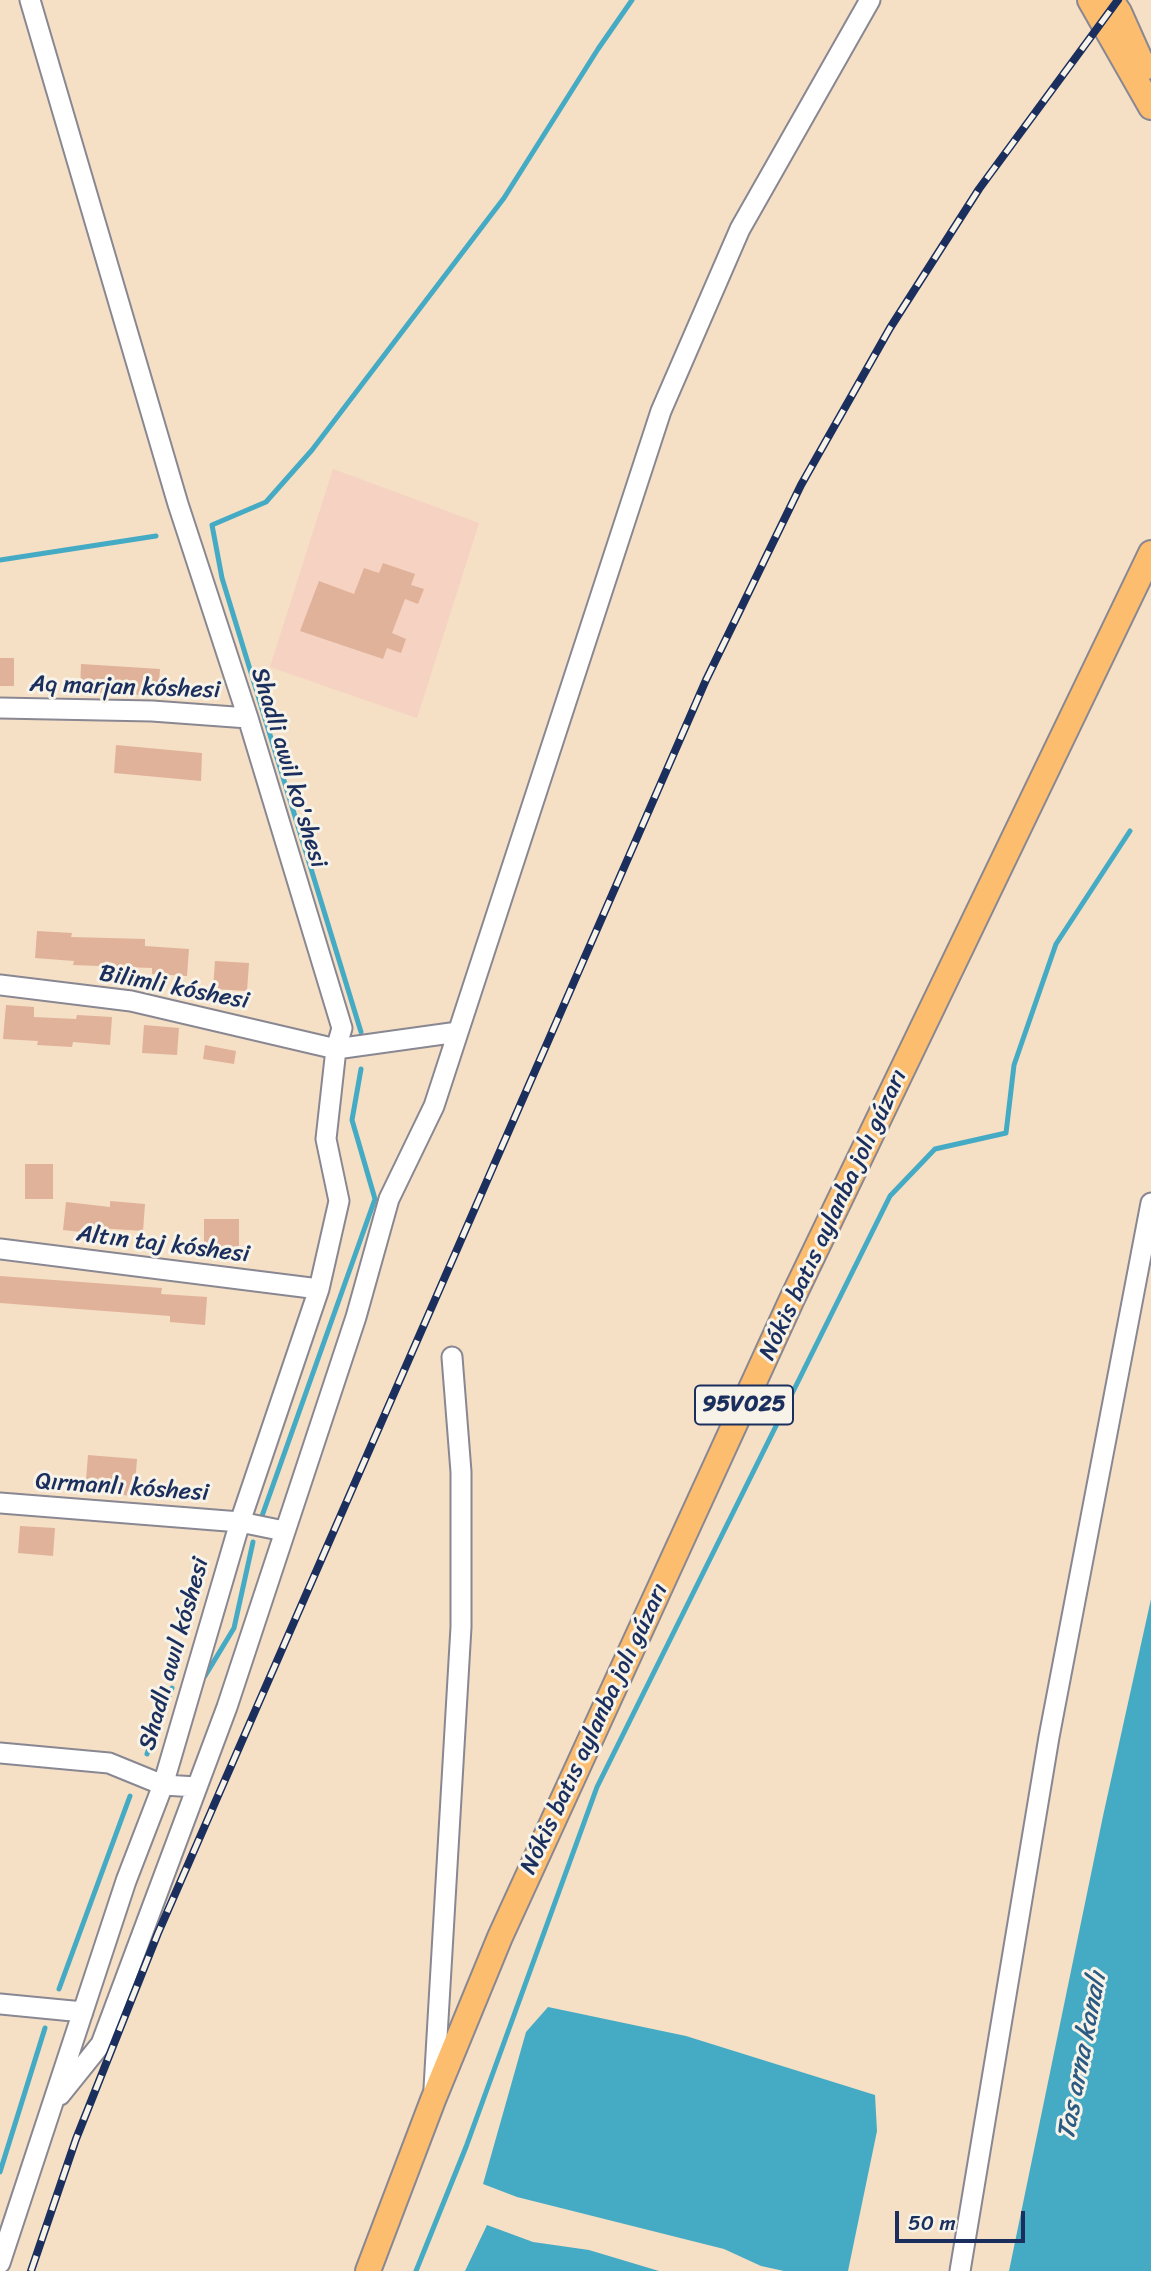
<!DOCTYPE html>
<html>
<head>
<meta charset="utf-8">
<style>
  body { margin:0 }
  #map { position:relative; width:1151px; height:2271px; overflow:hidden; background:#f5dfc5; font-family:Sriracha,sans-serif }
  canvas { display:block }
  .scale { position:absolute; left:895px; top:2211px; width:130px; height:32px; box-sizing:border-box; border:4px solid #1b2f5e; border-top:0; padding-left:9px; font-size:21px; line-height:24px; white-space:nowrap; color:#1b2f5e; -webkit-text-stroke:5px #f7f3e8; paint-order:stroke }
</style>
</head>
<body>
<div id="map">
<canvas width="1151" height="2271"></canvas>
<div class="scale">50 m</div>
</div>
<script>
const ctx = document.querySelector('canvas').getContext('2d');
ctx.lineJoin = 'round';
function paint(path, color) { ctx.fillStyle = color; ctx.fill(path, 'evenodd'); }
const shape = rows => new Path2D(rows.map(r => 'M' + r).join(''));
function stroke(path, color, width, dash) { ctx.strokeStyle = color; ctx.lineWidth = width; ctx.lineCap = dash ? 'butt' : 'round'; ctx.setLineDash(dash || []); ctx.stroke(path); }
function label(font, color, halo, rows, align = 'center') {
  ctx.font = font + ' Sriracha,sans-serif'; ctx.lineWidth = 6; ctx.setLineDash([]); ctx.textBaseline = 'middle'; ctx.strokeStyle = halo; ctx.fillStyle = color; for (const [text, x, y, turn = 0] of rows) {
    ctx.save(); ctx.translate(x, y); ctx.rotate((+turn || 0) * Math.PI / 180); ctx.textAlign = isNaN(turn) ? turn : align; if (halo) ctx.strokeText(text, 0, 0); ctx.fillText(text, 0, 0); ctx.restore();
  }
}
paint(shape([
  [333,469,479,523,417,718,270,667]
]), '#f5d2c2');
paint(shape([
  [1151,1599,1151,2271,1009,2271,1103,1816],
  [548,2007,686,2036,875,2095,877,2131,848,2271,784,2271,761,2266,724,2249,517,2197,483,2184,526,2032],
  [487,2225,533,2242,589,2250,659,2271,465,2271]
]), '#45abc5');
stroke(shape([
  [0,560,156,536],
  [361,1032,222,578,212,525,266,502,312,450,504,198,598,49,632,0],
  [262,1516,375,1199,352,1120,361,1069],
  [205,1676,234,1628,253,1542],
  [147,1754,172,1688],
  [59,1989,130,1796],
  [0,2172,45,2028],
  [416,2271,466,2147,597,1787,890,1196,935,1149,1006,1133,1014,1065,1056,944,1130,831]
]), '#45abc5', 5);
paint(shape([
  [383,563,415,574,411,585,424,589,418,604,405,599,392,633,406,639,401,653,387,648,383,659,300,631,319,581,354,594,364,568,379,573],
  [0,658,14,658,14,686,0,686],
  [81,664,160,669,158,696,80,692],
  [116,745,202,753,201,781,114,773],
  [37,931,72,933,71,937,145,939,145,946,189,949,187,976,152,974,152,968,73,965,74,961,35,958],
  [215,961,249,963,247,991,213,989],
  [6,1005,34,1007,34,1017,76,1019,77,1015,112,1017,110,1045,73,1042,72,1047,37,1045,38,1041,3,1039],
  [144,1025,179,1028,177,1055,142,1053],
  [205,1045,236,1051,234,1064,203,1059],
  [25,1164,53,1164,53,1199,25,1199],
  [110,1201,145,1204,143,1231,98,1228,98,1234,63,1230,66,1202,110,1207],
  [204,1219,239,1219,239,1247,204,1247],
  [0,1276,162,1288,161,1294,207,1297,205,1325,170,1322,170,1316,0,1303],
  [88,1455,137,1459,134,1496,85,1492],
  [20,1526,55,1528,53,1556,18,1553]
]), '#e0b299');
const minor = shape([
  [0,708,152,711,248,718],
  [0,985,131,1001,336,1049,458,1032],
  [0,1249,319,1289],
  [0,1503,240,1522,284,1531],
  [0,1753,109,1763,163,1785,197,1787],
  [0,2004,83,2012],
  [434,2088,461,1627,461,1472,452,1357],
  [60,2095,101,2044,227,1707,356,1317,389,1199,434,1106,661,411,740,229,870,0],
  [0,2263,126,1881,163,1785,240,1522,319,1289,339,1201,326,1139,336,1049,342,1028,248,718,178,504,30,0],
  [960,2271,1049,1737,1151,1203]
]);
const major = shape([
  [1090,0,1151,107],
  [1111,0,1119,12,1144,68],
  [368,2271,433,2100,500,1937,792,1299,1151,553]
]);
stroke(minor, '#888792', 23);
stroke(major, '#888792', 28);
stroke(minor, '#fff', 19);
stroke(major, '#fcbd6f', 24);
const rail = shape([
  [31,2271,76,2139,158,1933,706,680,801,485,890,328,979,189,1118,0]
]);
stroke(rail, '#1b2f5e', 8);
stroke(rail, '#f7f3e8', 5, [16]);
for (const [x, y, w] of [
  [744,1405,98]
]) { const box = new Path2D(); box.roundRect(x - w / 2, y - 19.5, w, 39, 5); ctx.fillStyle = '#f7f3e8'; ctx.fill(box); stroke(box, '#1b2f5e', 2); }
label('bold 23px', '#1b2f5e', null, [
  ["95V025",744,1405]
]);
label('24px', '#1b2f5e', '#f7f3e8', [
  ["Aq marjan kóshesi",125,688,2],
  ["Shadli awil ko'shesi",288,768,73],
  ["Bilimli kóshesi",174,988,11],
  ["Nókis batıs aylanba jolı gúzarı",834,1215,-65],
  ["Altın taj kóshesi",163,1245,7],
  ["Qırmanlı kóshesi",122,1488,4],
  ["Shadlı awıl kóshesi",175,1654,-74],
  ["Nókis batıs aylanba jolı gúzarı",595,1729,-65]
]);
label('italic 26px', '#2a5a82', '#f7f3e8', [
  ["Tas arna kanalı",1083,2056,-79]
]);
</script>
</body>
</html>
